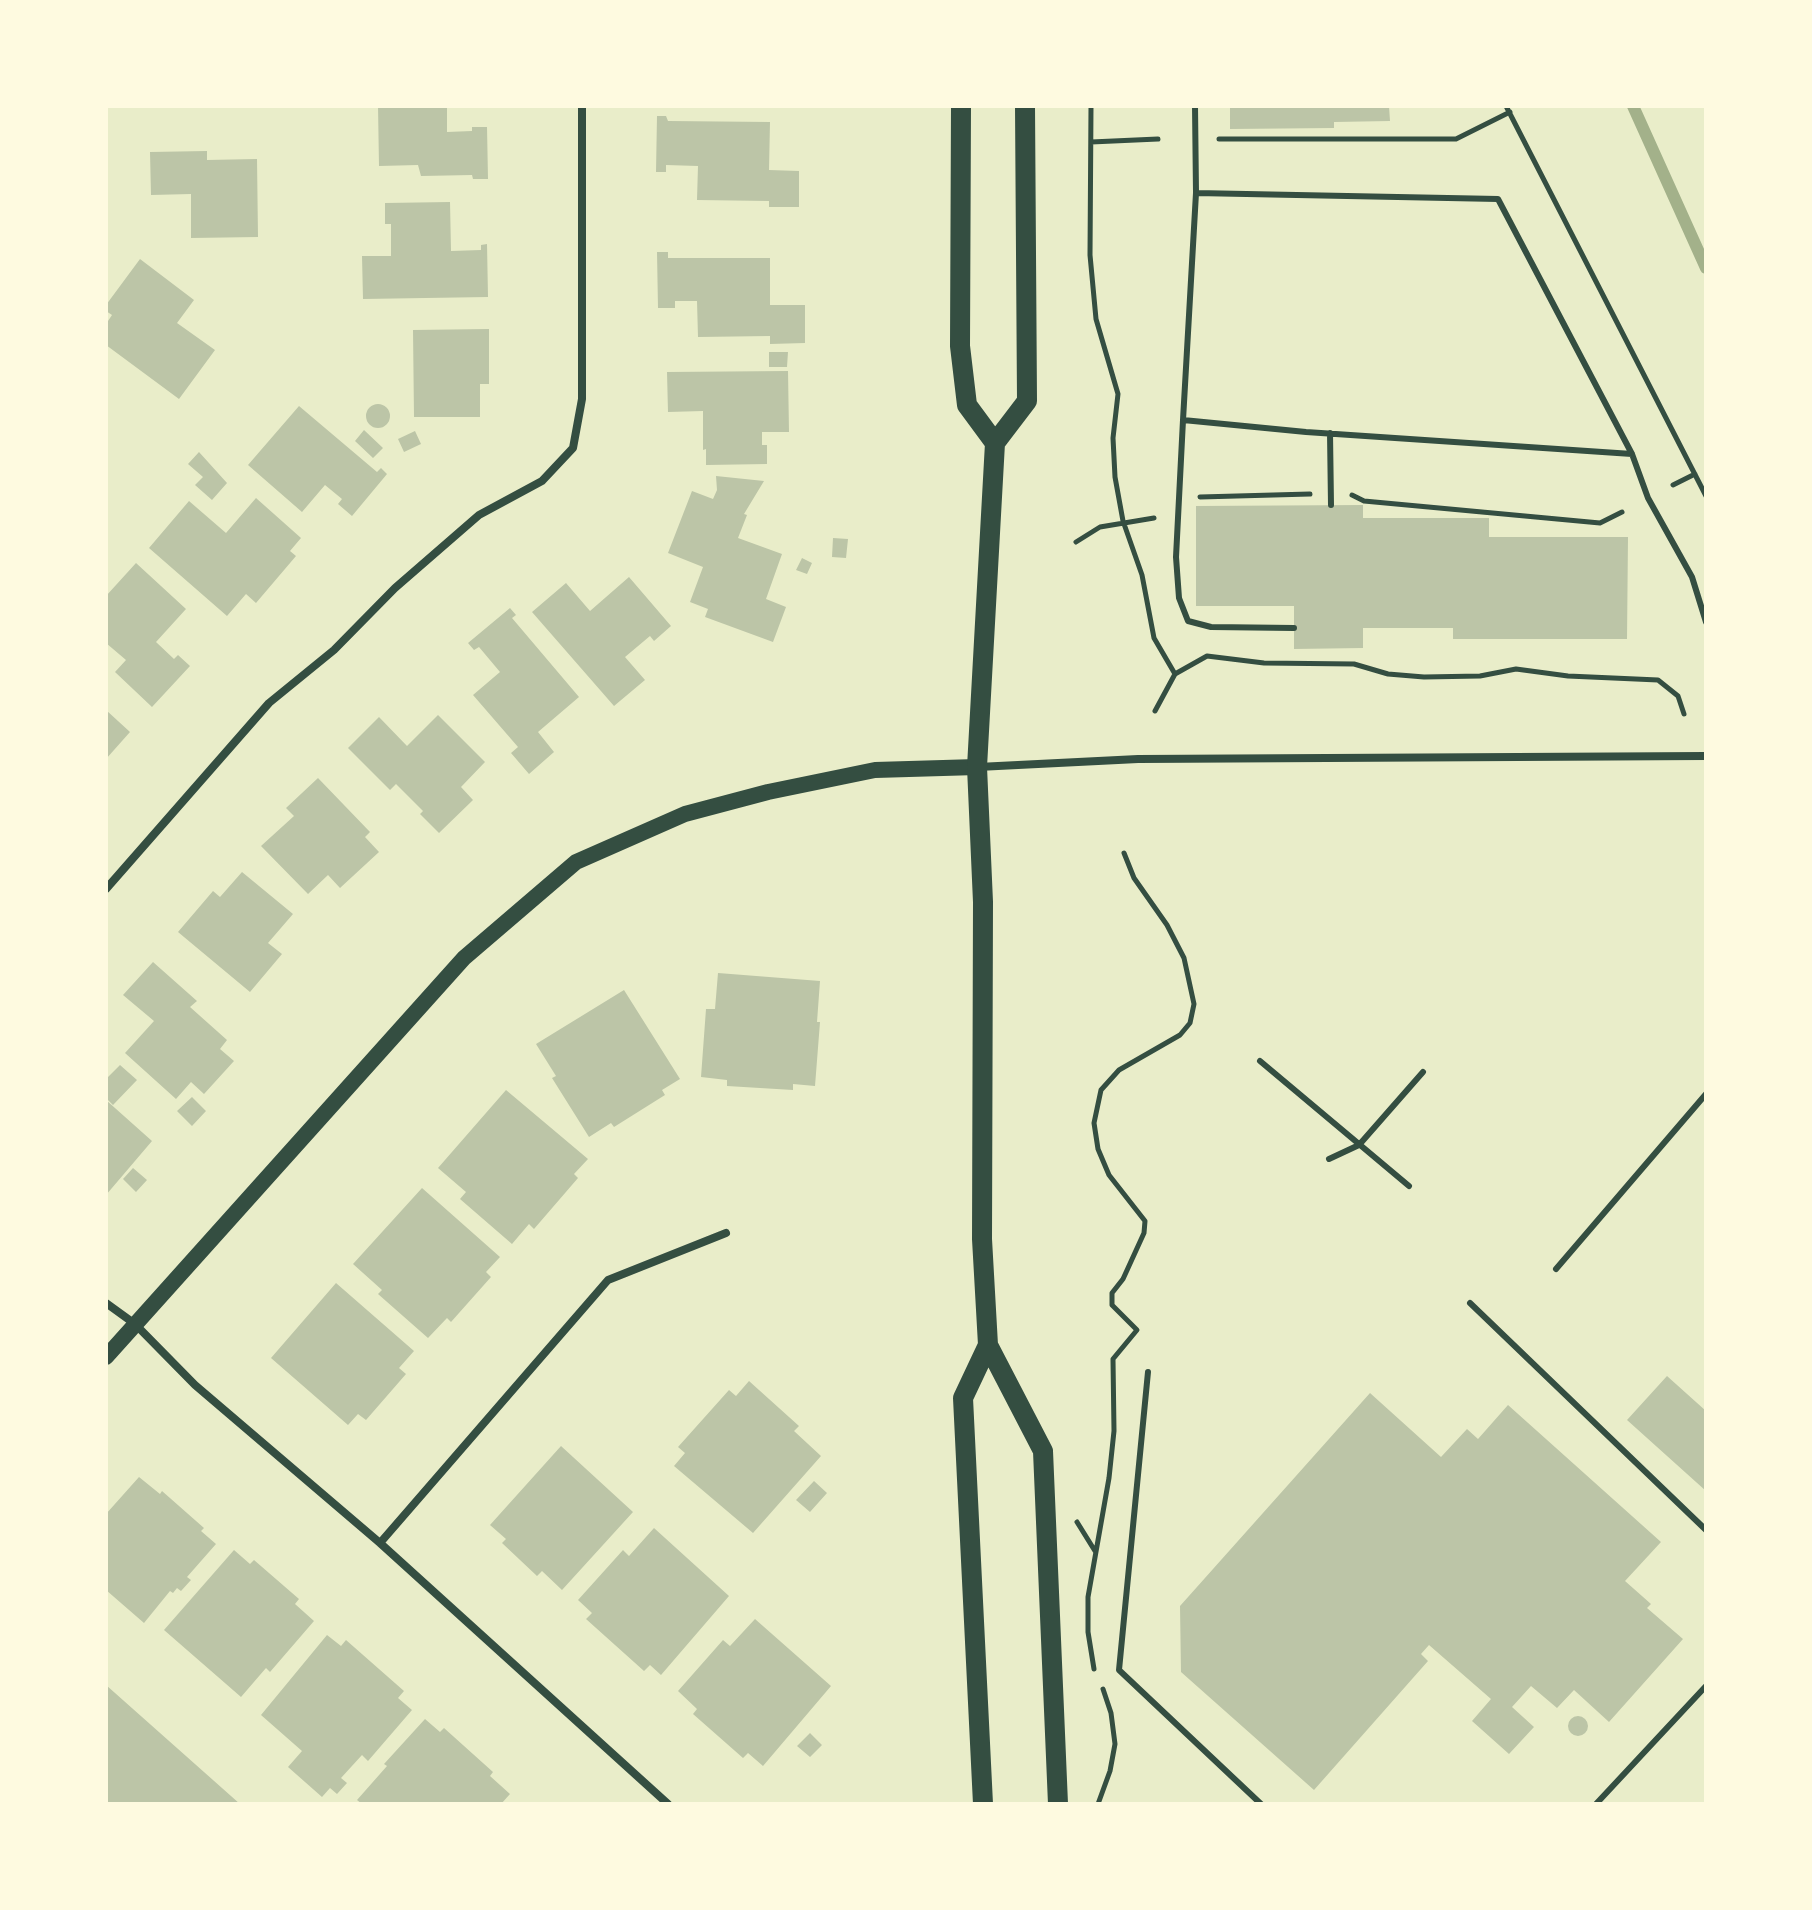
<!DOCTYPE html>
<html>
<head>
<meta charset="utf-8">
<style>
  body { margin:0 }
  #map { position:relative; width:1812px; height:1910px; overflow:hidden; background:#e9edc9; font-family:"Sofia Sans Condensed",sans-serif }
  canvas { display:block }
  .frame { position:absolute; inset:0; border:108px solid #fefae0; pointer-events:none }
</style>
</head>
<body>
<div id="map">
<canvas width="1812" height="1910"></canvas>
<div class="frame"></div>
</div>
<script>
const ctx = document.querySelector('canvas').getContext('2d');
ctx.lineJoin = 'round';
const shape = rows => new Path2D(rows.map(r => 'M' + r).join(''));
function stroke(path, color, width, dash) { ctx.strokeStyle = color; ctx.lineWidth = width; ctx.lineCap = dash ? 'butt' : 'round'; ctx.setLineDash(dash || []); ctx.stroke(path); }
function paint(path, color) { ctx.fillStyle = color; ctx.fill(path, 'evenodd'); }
stroke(shape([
  [1633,106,1706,268]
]), '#a3b18a', 12);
paint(shape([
  [378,106,447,106,447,132,472,131,472,127,487,127,488,179,473,179,472,175,421,176,418,165,379,166],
  [1230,106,1389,106,1390,121,1334,122,1334,128,1230,129],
  [657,116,666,116,668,121,770,122,769,170,799,171,799,207,769,207,769,201,697,200,698,166,666,165,666,172,656,172],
  [207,151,207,160,257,159,258,237,191,238,191,194,151,195,150,152],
  [450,202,451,251,481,250,481,245,487,244,488,297,363,299,362,256,391,256,391,224,385,224,385,203],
  [657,252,668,252,668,258,770,258,770,305,805,305,805,343,770,344,770,336,698,337,697,301,675,301,675,308,658,308],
  [140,259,194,300,177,323,215,350,179,399,106,345,106,324,112,315,106,311,106,305],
  [489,329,489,384,480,384,480,417,414,417,413,330],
  [769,352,788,352,787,367,769,367],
  [788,371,789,432,762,432,762,445,767,445,767,464,706,465,706,449,703,450,703,411,668,412,667,372],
  '366 416a12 12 0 1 1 24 0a12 12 0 1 1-24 0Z',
  [299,406,377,472,381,468,387,474,352,516,338,504,342,499,325,485,302,512,248,465],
  [364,430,383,448,373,458,355,441],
  [415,431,421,444,404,452,398,439],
  [199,452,227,483,212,500,195,485,203,477,188,464],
  [716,476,764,481,744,514,747,515,738,538,782,554,766,599,786,607,773,642,705,617,708,609,690,602,703,567,668,553,692,491,713,499,717,490],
  [256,498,301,538,290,551,296,556,256,603,246,594,227,616,149,548,189,501,226,533],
  [1363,505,1363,518,1489,518,1489,537,1628,537,1627,639,1453,639,1453,628,1363,628,1363,648,1294,649,1294,606,1196,606,1196,506],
  [833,538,848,539,846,558,832,557],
  [802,558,812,563,807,574,796,570],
  [136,563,186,609,156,642,174,659,178,655,190,666,152,707,115,672,126,660,106,643,106,596],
  [629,577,671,626,654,641,650,636,625,657,645,680,614,706,532,612,566,583,590,611],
  [510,608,516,615,512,618,579,697,538,732,554,752,529,774,511,753,518,747,473,695,500,672,479,647,474,650,468,643],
  [106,710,130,732,106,759],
  [438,715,485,762,461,787,473,800,439,833,420,814,423,811,396,784,390,790,348,748,379,717,407,746],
  [318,778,370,832,365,837,379,852,340,888,328,875,308,894,261,846,294,816,286,808],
  [242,872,293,914,268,943,282,954,250,992,178,932,213,891,220,897],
  [153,962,197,1001,190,1007,227,1040,220,1049,234,1061,204,1094,191,1082,176,1099,125,1053,154,1021,123,995],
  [718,973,820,981,817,1022,820,1022,815,1086,793,1084,793,1090,727,1086,727,1080,701,1077,706,1009,715,1009],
  [624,990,680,1079,662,1090,665,1095,614,1127,611,1123,589,1137,552,1078,556,1076,536,1044],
  [120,1065,137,1080,113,1105,106,1098,106,1079],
  [506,1090,588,1159,574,1174,578,1178,534,1229,529,1224,512,1244,460,1199,466,1192,438,1168],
  [192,1097,206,1111,192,1126,177,1111],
  [106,1100,152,1141,106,1195],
  [133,1168,147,1180,136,1192,123,1179],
  [422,1188,500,1257,486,1272,491,1277,451,1322,447,1318,428,1338,378,1294,382,1290,353,1264],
  [336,1283,414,1351,399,1368,406,1374,366,1420,358,1414,348,1425,271,1358],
  [1667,1376,1706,1411,1706,1491,1627,1420],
  [749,1381,799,1426,794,1431,821,1456,753,1533,674,1466,685,1453,678,1447,729,1390,736,1396],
  [1370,1393,1441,1457,1467,1429,1478,1439,1508,1405,1661,1542,1625,1581,1651,1604,1647,1608,1683,1639,1609,1722,1574,1690,1557,1708,1531,1686,1512,1707,1534,1727,1509,1754,1472,1721,1491,1699,1429,1645,1421,1654,1428,1661,1314,1790,1181,1672,1180,1606],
  [561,1446,633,1512,562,1590,542,1571,537,1576,502,1543,506,1539,490,1525],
  [139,1477,160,1494,162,1491,204,1528,201,1531,216,1544,187,1577,191,1580,181,1591,177,1588,173,1593,170,1591,144,1623,106,1590,106,1514],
  [814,1481,827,1493,810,1512,796,1500],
  [654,1528,729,1596,661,1675,650,1665,644,1671,586,1619,592,1613,578,1600,623,1550,629,1556],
  [234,1550,250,1564,254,1560,299,1599,295,1604,314,1621,270,1672,266,1668,241,1697,164,1630],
  [755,1619,831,1686,763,1766,748,1753,743,1758,693,1714,697,1709,678,1691,723,1640,730,1646],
  [327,1635,341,1646,346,1640,404,1691,398,1698,412,1710,368,1761,362,1755,341,1778,347,1783,337,1794,330,1788,322,1797,288,1767,302,1751,261,1715],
  [106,1685,240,1804,106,1804],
  '1568 1726a10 10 0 1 1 20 0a10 10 0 1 1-20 0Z',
  [425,1719,440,1732,444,1728,493,1772,490,1776,510,1794,501,1804,362,1804,357,1800,387,1766,384,1764],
  [810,1733,822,1745,810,1757,797,1746]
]), '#bcc5a7');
stroke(shape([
  [1091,106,1090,255,1096,319,1118,394,1113,438,1115,477,1123,521,1142,575,1154,638,1175,674],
  [1506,106,1706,496],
  [1219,139,1456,139,1510,112],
  [1091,142,1158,139],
  [1673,485,1695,474],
  [1352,495,1364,501,1600,523,1622,512],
  [1200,497,1310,494],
  [1076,542,1100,527,1154,518],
  [1155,711,1175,674,1207,656,1264,663,1354,664,1388,674,1424,677,1480,676,1516,669,1568,676,1658,680,1678,696,1684,714],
  [1077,1522,1095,1551],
  [1094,1669,1088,1632,1088,1597,1109,1478,1114,1431,1113,1359,1137,1330,1112,1305,1112,1293,1123,1279,1144,1233,1145,1221,1109,1175,1098,1149,1094,1123,1101,1090,1119,1070,1180,1035,1190,1023,1194,1004,1184,958,1167,925,1134,878,1124,853],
  [1098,1804,1110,1771,1115,1744,1111,1713,1103,1689]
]), '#344e41', 5);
stroke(shape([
  [1195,106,1196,193,1498,199,1632,454,1648,498,1692,577,1706,622],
  [1196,193,1183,420,1306,432,1632,454],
  [1183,420,1176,557,1179,598,1188,621,1211,627,1294,628],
  [1330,433,1331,505],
  [1260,1061,1409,1186],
  [1329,1159,1359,1145,1423,1072],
  [1556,1269,1706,1094],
  [1470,1303,1706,1530],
  [1148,1372,1119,1670,1261,1804],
  [1596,1804,1706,1686]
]), '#344e41', 6);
stroke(shape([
  [978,767,1138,759,1706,756],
  [106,889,269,703,334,650,395,588,479,515,542,481,573,448,582,399,582,106],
  [106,1303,135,1324,195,1385,380,1543,668,1804],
  [380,1543,608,1280,726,1233]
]), '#344e41', 8);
stroke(shape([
  [106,1357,464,958,576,862,685,814,768,792,875,770,977,767]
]), '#344e41', 16);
stroke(shape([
  [961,106,960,346,967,405,995,443],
  [1025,106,1027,401,995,443,977,767,983,902,982,1239,988,1345,1043,1451,1058,1804],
  [983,1804,963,1398,988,1345]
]), '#344e41', 20);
</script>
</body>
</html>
